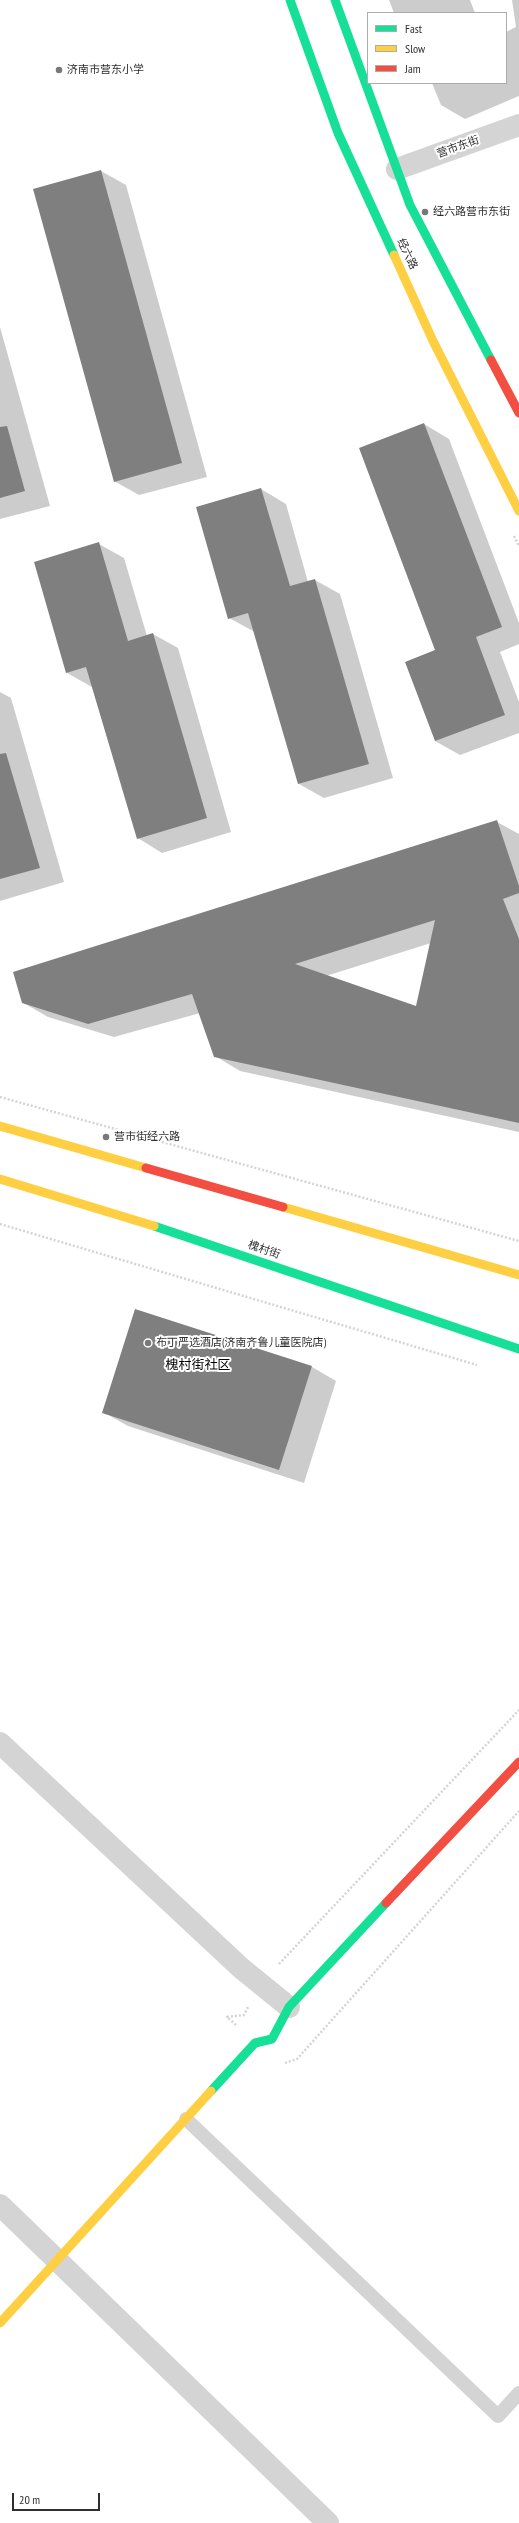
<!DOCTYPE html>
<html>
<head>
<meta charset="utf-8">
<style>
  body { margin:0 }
  #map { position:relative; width:519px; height:2523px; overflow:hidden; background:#fff; font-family:"PT Sans Narrow",sans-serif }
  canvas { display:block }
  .legend { position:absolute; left:367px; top:12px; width:140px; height:72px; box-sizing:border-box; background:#fff; border:1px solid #acacac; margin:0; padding:5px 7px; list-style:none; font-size:12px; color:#2f2f2f }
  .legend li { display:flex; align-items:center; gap:8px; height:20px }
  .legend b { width:20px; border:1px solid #acacac }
  .scale { position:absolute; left:12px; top:2493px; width:88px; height:18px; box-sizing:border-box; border:2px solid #2f2f2f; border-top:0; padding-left:5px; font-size:12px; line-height:14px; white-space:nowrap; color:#2f2f2f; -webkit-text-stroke:3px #fff; paint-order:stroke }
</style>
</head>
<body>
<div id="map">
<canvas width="519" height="2523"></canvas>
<ul class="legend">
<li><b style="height:5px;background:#16e098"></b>Fast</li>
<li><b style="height:5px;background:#ffcf43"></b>Slow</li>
<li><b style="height:5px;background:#f24e42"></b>Jam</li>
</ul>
<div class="scale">20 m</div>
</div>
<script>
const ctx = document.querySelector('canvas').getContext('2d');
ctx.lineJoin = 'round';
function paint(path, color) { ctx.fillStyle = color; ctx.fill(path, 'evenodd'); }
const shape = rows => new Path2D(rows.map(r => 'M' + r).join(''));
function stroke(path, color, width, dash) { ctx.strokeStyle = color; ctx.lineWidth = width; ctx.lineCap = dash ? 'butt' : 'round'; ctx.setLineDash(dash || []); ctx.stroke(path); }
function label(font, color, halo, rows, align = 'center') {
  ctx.font = font + ' "PT Sans Narrow","Noto Sans SC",sans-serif'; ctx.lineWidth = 4; ctx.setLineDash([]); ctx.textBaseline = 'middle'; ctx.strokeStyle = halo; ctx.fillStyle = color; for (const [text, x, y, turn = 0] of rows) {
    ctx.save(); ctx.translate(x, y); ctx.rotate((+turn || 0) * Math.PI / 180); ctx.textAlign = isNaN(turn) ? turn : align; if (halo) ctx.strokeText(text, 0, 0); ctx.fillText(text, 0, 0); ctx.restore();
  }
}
paint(shape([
  [389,0,470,0,475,13,394,13],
  [512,0,519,0,519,96,465,119,441,105,432,83,506,83,506,32,516,27],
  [101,171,126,185,207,477,139,495,114,481],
  [0,327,50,506,0,519],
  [424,424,449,439,519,623,519,644,500,652,519,702,519,733,460,755,435,741,437,651],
  [261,489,286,504,308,582,315,580,340,594,393,778,324,798,299,784,255,632,229,618],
  [99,544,124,558,147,636,153,634,178,648,231,832,162,853,138,838,92,687,67,673],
  [0,692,11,698,64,882,0,901],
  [497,822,519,834,519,1132,240,1071,215,1056,200,1013,114,1037,48,1017,22,1002],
  [431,943,417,1007,326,976],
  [312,1367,336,1381,304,1483,128,1426,103,1412]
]), '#0003');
paint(shape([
  [101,170,182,463,114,482,33,189],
  [424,423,502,627,476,637,505,715,435,741,405,662,435,650,359,448],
  [7,426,25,491,0,498,0,427],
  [261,488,290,586,315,579,369,764,298,784,248,613,228,619,196,507],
  [99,542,128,641,153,633,207,818,137,839,86,667,66,673,34,562],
  [6,753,40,868,0,879,0,754],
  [497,820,519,886,519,893,503,899,519,939,519,1123,214,1057,192,994,88,1024,22,1003,13,972],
  [435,920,416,1006,295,964],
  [135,1309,312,1366,279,1470,102,1413]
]), '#7f7f7f');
stroke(shape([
  [514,536,519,546],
  [0,1097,519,1241],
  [0,1224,477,1365],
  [279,1964,519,1710],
  [236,2025,227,2017,244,2015,248,2007],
  [285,2063,297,2059,519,1811]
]), '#d4d4d4', 2.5, [2, 2]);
stroke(shape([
  [186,2119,498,2416,519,2393]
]), '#d4d4d4', 14);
stroke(shape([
  [397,169,519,125],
  [0,1743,241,1968,289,2007],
  [0,2205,328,2523]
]), '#d4d4d4', 22);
stroke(shape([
  [290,0,338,133,394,255],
  [335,0,410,205,491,360],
  [154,1226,519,1349],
  [211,2091,255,2043,272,2039,289,2007,386,1903]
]), '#16e098', 9);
stroke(shape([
  [394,255,433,341,519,511],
  [0,1126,146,1168],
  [0,1179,154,1226],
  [283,1207,519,1275],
  [0,2323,211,2091]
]), '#ffcf43', 9);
stroke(shape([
  [491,360,519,413],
  [146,1168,283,1207],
  [386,1903,519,1762]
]), '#f24e42', 9);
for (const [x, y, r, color] of [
  [59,70,4,"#787878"],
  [425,212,4,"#787878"],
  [106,1137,4,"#787878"],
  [148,1343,4,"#787878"]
]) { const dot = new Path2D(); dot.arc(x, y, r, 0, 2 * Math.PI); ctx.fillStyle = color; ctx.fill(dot); stroke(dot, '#fff', 1.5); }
label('11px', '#2f2f2f', '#fff', [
  ["济南市营东小学",67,70],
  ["经六路营市东街",433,212],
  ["营市街经六路",114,1137],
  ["布丁严选酒店(济南齐鲁儿童医院店)",156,1343]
], 'left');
label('11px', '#2f2f2f', '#fff', [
  ["营市东街",458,147,-20],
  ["经六路",407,254,65],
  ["槐村街",264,1250,19]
]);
label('13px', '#000', '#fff', [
  ["槐村街社区",198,1365]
]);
</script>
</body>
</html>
